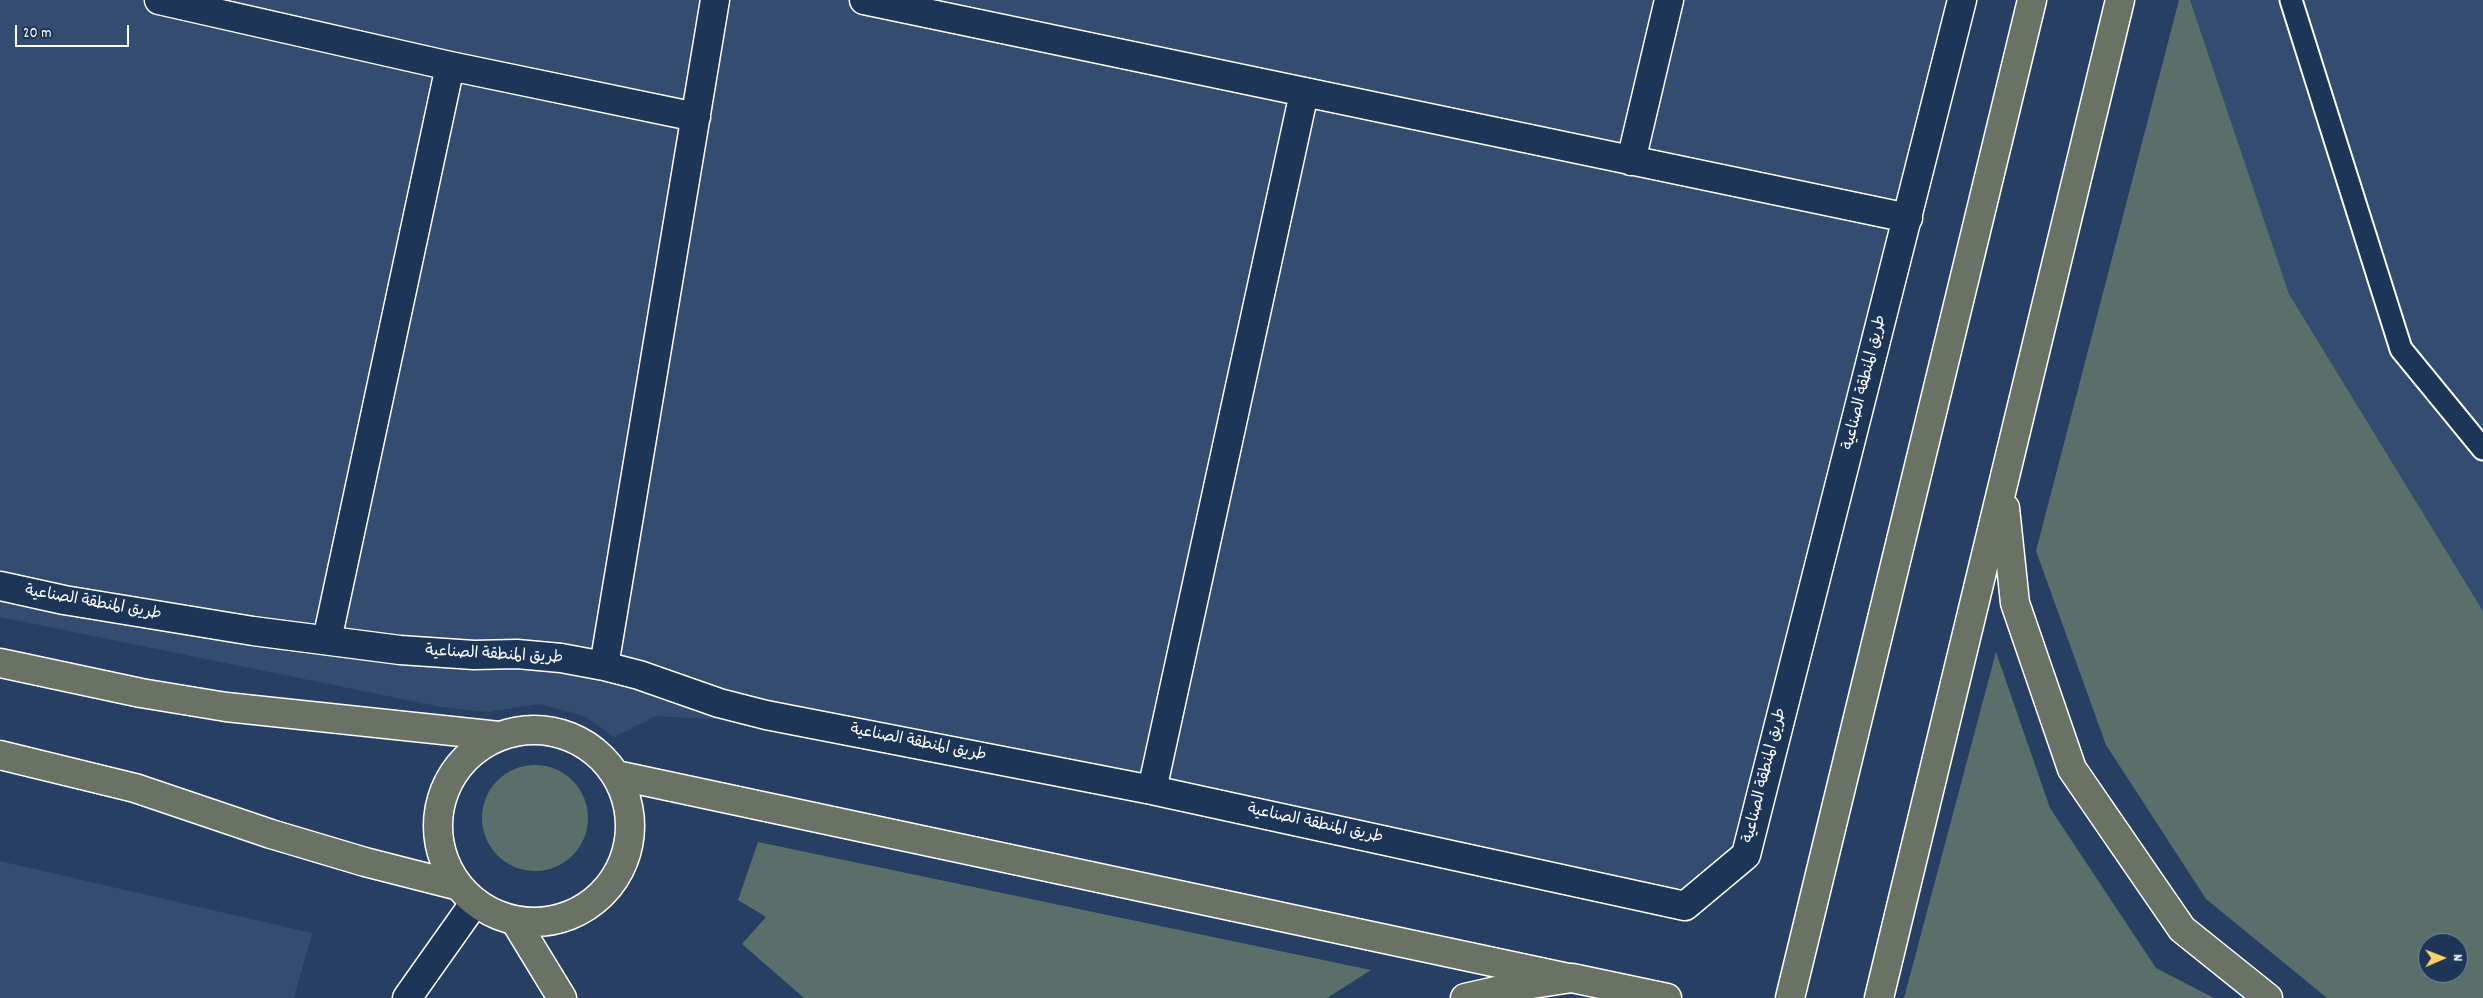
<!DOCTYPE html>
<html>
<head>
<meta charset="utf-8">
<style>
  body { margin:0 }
  #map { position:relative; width:2483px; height:998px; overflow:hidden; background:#273f62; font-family:Dekko,sans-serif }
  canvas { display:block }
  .north { position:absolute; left:2418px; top:933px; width:50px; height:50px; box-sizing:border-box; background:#1d3557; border:1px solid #77869a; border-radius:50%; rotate:89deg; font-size:14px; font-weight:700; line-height:20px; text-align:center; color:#fff }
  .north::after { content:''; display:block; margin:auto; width:18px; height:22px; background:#ffd166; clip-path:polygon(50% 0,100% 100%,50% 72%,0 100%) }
  .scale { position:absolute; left:15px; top:25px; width:114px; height:22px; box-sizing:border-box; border:2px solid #fff; border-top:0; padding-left:6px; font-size:15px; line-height:18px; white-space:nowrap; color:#fff; -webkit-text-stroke:4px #1d3557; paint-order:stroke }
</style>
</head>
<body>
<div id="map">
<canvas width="2483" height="998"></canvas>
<div class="north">N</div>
<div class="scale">20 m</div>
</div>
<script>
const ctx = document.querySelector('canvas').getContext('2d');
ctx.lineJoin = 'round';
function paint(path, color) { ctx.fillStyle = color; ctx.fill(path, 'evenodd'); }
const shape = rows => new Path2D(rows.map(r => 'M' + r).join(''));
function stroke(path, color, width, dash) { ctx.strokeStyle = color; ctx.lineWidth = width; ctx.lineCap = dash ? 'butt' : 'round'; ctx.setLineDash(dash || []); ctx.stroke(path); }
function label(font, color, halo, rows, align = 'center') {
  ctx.font = font + ' Dekko,"Playpen Sans Arabic",sans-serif'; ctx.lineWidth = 4; ctx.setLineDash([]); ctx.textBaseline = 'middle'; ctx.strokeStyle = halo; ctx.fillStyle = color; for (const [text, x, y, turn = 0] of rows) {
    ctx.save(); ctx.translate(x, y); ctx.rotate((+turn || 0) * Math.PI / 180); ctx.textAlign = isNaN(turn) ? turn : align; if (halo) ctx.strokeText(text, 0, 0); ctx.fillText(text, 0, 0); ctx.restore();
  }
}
paint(shape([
  [0,0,1958,0,1746,855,1685,906,740,721,656,716,614,737,584,716,539,704,488,712,441,707,0,617],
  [2190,0,2483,0,2483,611,2289,294],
  [0,861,312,933,294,998,0,998]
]), '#344c70');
paint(shape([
  [2179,0,2190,0,2289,294,2483,611,2483,998,2327,998,2206,899,2106,745,2036,551],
  [2428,943,2458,943,2458,973,2428,973],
  [1996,652,2050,808,2156,968,2214,998,1904,998],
  '482 818a53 53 0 1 1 106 0a53 53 0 1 1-106 0Z',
  [758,842,1371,970,1327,998,804,998,742,944,766,917,738,900]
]), '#5a6e6a');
const lane = shape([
  [2291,0,2401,349,2483,449]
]);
const street = shape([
  [159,0,450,66,696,117],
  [864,0,1908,218],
  [1631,161,1669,0],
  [0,586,64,600,253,631,400,650,474,655,517,654,561,658,604,666,639,675,719,703,766,715,1152,790,1685,906,1746,855,1962,0],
  [327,640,450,66],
  [604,666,715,0],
  [1152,790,1304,93]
]);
const secondary = shape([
  [407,998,475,902]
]);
const primary = shape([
  [0,663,141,693,226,707,499,736],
  '438 826a96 96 0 1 1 192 0a96 96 0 1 1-192 0Z',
  [0,755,135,788,271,834,365,862,459,886],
  [616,775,1568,978]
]);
const highway = shape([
  [2005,508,2015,603,2072,769,2182,929,2268,998],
  [515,921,562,998],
  [1465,998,1518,986,1572,978,1667,998],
  [1790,998,2032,0],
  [1879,998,2120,0]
]);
stroke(lane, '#fff', 25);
stroke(street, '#fff', 31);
stroke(secondary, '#fff', 31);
stroke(primary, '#fff', 31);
stroke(highway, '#fff', 31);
stroke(lane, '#1d3557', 21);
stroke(street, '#1d3557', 28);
stroke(secondary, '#1d3557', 28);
stroke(primary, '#6a7266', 28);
stroke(highway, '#6a7266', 28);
label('16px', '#fff', '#1d3557', [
  ["طريق المنطقة الصناعية",1866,383,-76],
  ["طريق المنطقة الصناعية",93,604,10],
  ["طريق المنطقة الصناعية",494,656,3],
  ["طريق المنطقة الصناعية",918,744,11],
  ["طريق المنطقة الصناعية",1766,776,-76],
  ["طريق المنطقة الصناعية",1315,825,12]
]);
</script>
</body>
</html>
